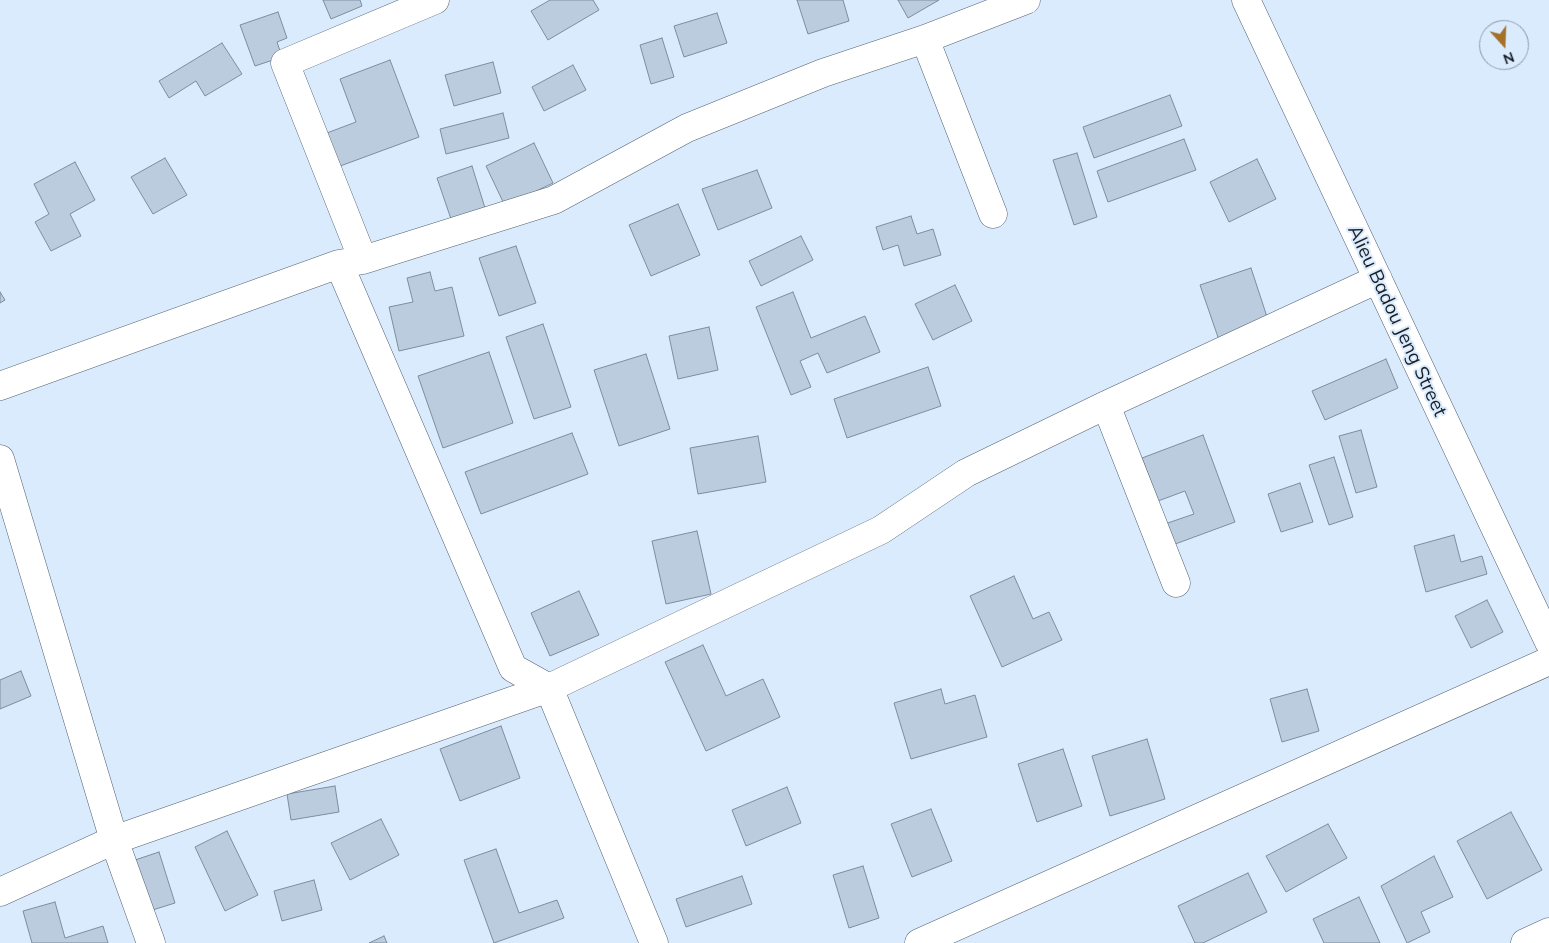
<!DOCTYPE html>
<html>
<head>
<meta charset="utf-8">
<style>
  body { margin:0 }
  #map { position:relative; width:1549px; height:943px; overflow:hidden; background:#daebfe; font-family:Mulish,sans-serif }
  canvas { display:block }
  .north { position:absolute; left:1479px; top:20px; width:50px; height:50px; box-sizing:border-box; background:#daebfe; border:1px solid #8d99a7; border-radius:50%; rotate:160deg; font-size:14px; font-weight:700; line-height:20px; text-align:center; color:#191f25 }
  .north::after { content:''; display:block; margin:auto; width:18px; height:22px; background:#a57129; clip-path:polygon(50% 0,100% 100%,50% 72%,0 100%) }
</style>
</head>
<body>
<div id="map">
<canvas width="1549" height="943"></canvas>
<div class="north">N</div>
</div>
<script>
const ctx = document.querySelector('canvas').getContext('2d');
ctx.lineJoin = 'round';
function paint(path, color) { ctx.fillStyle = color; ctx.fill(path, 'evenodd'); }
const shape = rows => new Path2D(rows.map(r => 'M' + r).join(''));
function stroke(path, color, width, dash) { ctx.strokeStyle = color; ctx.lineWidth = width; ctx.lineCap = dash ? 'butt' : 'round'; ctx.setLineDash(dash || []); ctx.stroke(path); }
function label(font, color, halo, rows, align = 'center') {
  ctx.font = font + ' Mulish,sans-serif'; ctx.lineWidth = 4; ctx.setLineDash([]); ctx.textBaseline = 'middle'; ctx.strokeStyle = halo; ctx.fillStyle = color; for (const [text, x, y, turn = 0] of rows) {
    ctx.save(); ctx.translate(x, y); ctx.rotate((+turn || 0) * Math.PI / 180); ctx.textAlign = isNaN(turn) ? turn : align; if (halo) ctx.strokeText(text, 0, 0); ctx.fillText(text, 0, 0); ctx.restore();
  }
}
const building = shape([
  [323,0,360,0,362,6,331,19,323,0],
  [550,0,593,0,599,10,548,40,531,11,550,0],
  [797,0,843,0,849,21,808,34,797,0],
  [898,0,939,0,908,18,898,0],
  [278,12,287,38,277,42,282,57,255,66,240,25,278,12],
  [717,13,727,43,684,57,674,26,717,13],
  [662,38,674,77,651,84,640,45,662,38],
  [222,43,242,74,205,96,196,81,169,98,159,81,222,43],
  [390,60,419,137,332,169,319,136,356,122,340,79,390,60],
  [493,62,501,93,454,106,445,75,493,62],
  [573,65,586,90,544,111,532,87,573,65],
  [1170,95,1182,126,1094,158,1083,127,1170,95],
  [503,113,509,138,446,154,440,129,503,113],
  [1184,139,1196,170,1108,202,1097,171,1184,139],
  [534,143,553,183,505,206,486,166,534,143],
  [1077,153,1097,217,1074,225,1053,160,1077,153],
  [165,158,187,195,153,214,131,177,165,158],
  [1257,159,1276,199,1229,222,1210,182,1257,159],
  [75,162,95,200,70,214,81,236,51,251,35,222,49,214,34,184,75,162],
  [472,166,485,208,451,219,437,178,472,166],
  [757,170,772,208,718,230,702,189,757,170],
  [678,204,700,255,651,276,629,225,678,204],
  [911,216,917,234,933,229,941,255,904,266,898,245,883,250,876,227,911,216],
  [801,236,813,260,761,286,749,261,801,236],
  [516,246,536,303,499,316,479,258,516,246],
  [1251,268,1270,326,1220,343,1200,285,1251,268],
  [430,272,435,291,452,287,464,336,399,351,389,307,413,302,407,278,430,272],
  [955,285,972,321,933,340,915,304,955,285],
  [0,292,5,300,0,303,0,292],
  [793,292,811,338,865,316,880,352,827,373,818,353,800,361,811,387,791,395,756,307,793,292],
  [543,324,571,407,534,419,506,337,543,324],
  [709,327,718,370,678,379,669,336,709,327],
  [489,352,513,423,443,448,418,376,489,352],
  [646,354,670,429,619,446,594,370,646,354],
  [1386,359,1398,388,1325,420,1312,391,1386,359],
  [928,367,941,406,847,438,834,399,928,367],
  [1361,430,1377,487,1356,493,1339,436,1361,430],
  [572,433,588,474,481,514,465,472,572,433],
  [1203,435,1235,522,1167,547,1159,526,1194,514,1185,491,1158,501,1142,458,1203,435],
  [758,436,766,482,698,494,690,448,758,436],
  [1334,457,1353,517,1329,525,1309,465,1334,457],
  [1300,483,1313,522,1281,532,1268,494,1300,483],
  [697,531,711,594,666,604,652,541,697,531],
  [1454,535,1461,562,1482,556,1487,574,1426,592,1414,546,1454,535],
  [1014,576,1033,619,1049,612,1062,640,1002,667,970,596,1014,576],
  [579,591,599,635,550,656,531,613,579,591],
  [1487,600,1503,632,1471,648,1455,616,1487,600],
  [703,645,726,696,763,679,780,717,706,751,665,662,703,645],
  [21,671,31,696,0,709,0,680,21,671],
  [941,689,945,704,975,695,987,737,911,759,894,703,941,689],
  [1307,689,1319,731,1282,742,1270,699,1307,689],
  [501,726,520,778,460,801,440,749,501,726],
  [1147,739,1165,799,1110,816,1092,756,1147,739],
  [1063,749,1082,806,1037,822,1018,764,1063,749],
  [335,786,339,812,291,820,287,794,335,786],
  [787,787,801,823,746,846,732,810,787,787],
  [931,809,952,861,912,877,891,824,931,809],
  [1511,812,1542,870,1487,899,1457,841,1511,812],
  [381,819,399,855,350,880,331,843,381,819],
  [1328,824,1347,858,1286,892,1266,856,1328,824],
  [227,831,258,895,225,911,195,847,227,831],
  [496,849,519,913,557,900,564,918,494,943,464,860,496,849],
  [159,852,175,903,143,913,126,863,159,852],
  [1434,856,1453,897,1421,912,1430,932,1407,943,1381,886,1434,856],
  [863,866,879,918,849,928,833,875,863,866],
  [1248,873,1267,912,1203,943,1195,943,1178,906,1248,873],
  [742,876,752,904,686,927,676,899,742,876],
  [314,880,322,910,282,921,274,891,314,880],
  [1359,897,1380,943,1324,943,1313,919,1359,897],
  [55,902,65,938,103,926,108,943,32,943,23,911,55,902],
  [384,936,387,943,369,943,384,936]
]);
paint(building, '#bbccde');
stroke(building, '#7d8d9e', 1);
const street = shape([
  [1246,0,1549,642],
  [925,39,993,214],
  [363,260,285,63,435,0],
  [0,386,339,264],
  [1106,405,1176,583],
  [0,459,114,840,0,892],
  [151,943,114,840,549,688,881,530,966,473,1106,405,1378,279],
  [654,943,549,688,513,668,339,264,363,260,554,200,687,128,823,73,925,39,1026,0],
  [919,943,1549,661],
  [1525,943,1549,932]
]);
stroke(street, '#546272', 29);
stroke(street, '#fff', 28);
label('19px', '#191f25', '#daebfe', [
  ["Alieu Badou Jeng Street",1397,321,65]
]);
</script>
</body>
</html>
